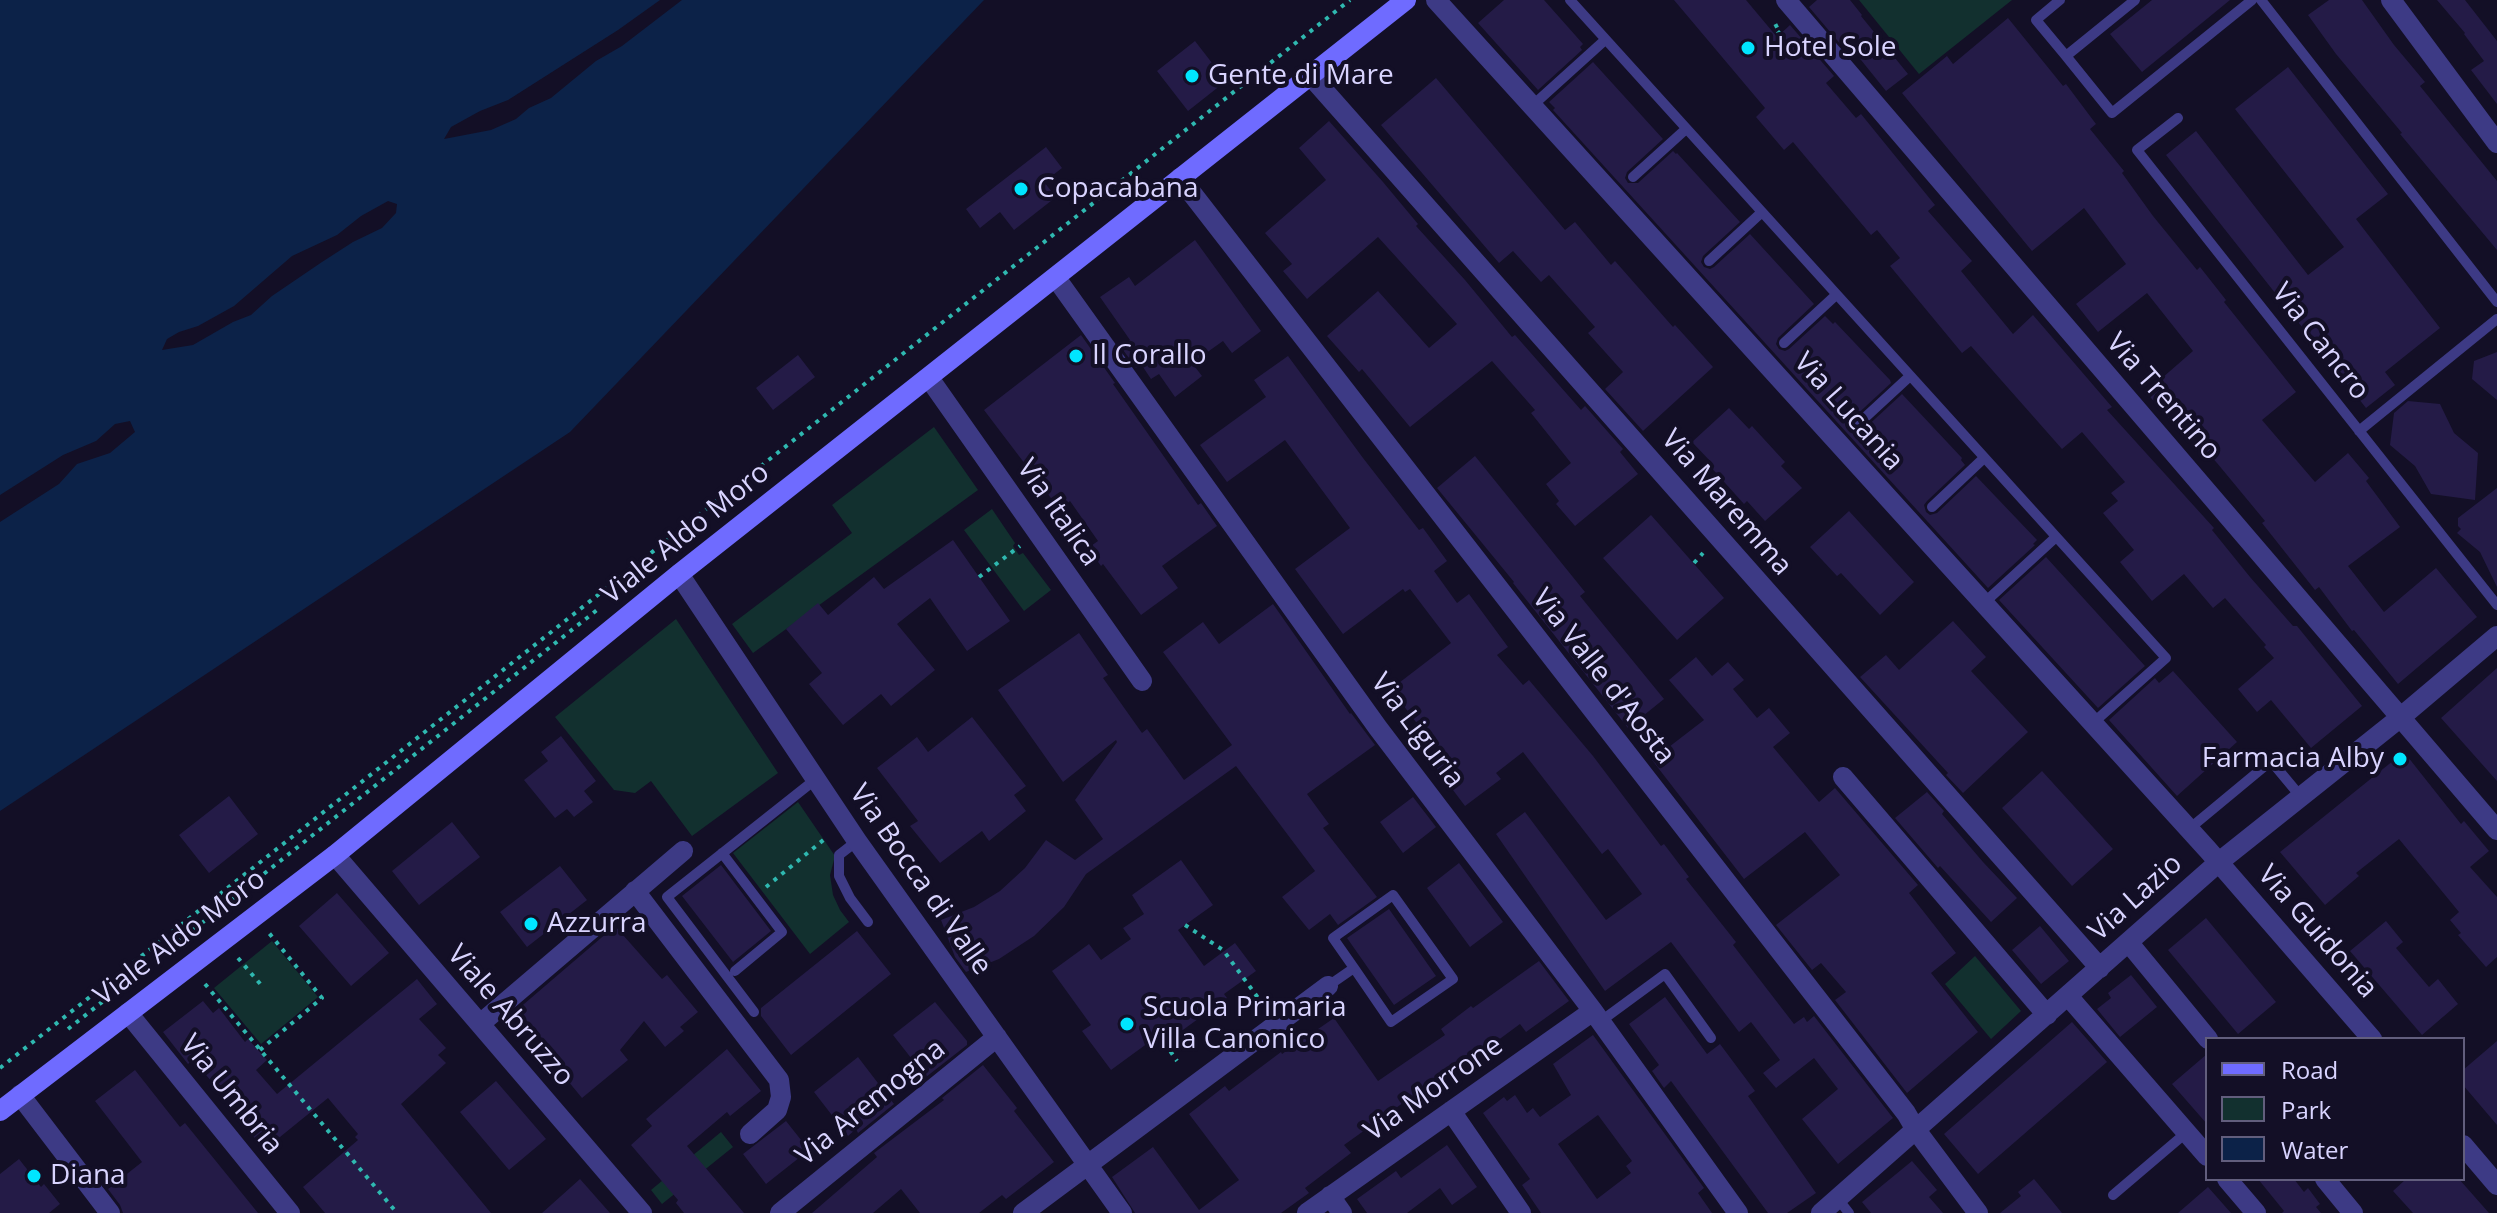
<!DOCTYPE html>
<html>
<head>
<meta charset="utf-8">
<style>
  body { margin:0 }
  #map { position:relative; width:2497px; height:1213px; overflow:hidden; background:#130f26; font-family:"Open Sans",sans-serif }
  canvas { display:block }
  .legend { position:absolute; left:2205px; top:1037px; width:260px; height:144px; box-sizing:border-box; background:#130f26; border:2px solid #625e7d; margin:0; padding:10px 14px; list-style:none; font-size:24px; color:#d9d4ff }
  .legend li { display:flex; align-items:center; gap:16px; height:40px }
  .legend b { width:40px; border:2px solid #625e7d }
</style>
</head>
<body>
<div id="map">
<canvas width="2497" height="1213"></canvas>
<ul class="legend">
<li><b style="height:10px;background:#6f6bff"></b>Road</li>
<li><b style="height:22px;background:#12302f"></b>Park</li>
<li><b style="height:22px;background:#0c2248"></b>Water</li>
</ul>
</div>
<script>
const ctx = document.querySelector('canvas').getContext('2d');
ctx.lineJoin = 'round';
function paint(path, color) { ctx.fillStyle = color; ctx.fill(path, 'evenodd'); }
const shape = rows => new Path2D(rows.map(r => 'M' + r).join(''));
function stroke(path, color, width, dash) { ctx.strokeStyle = color; ctx.lineWidth = width; ctx.lineCap = dash ? 'butt' : 'round'; ctx.setLineDash(dash || []); ctx.stroke(path); }
function label(font, color, halo, rows, align = 'center') {
  ctx.font = font + ' "Open Sans",sans-serif'; ctx.lineWidth = 8; ctx.setLineDash([]); ctx.textBaseline = 'middle'; ctx.strokeStyle = halo; ctx.fillStyle = color; for (const [text, x, y, turn = 0] of rows) {
    ctx.save(); ctx.translate(x, y); ctx.rotate((+turn || 0) * Math.PI / 180); ctx.textAlign = isNaN(turn) ? turn : align; if (halo) ctx.strokeText(text, 0, 0); ctx.fillText(text, 0, 0); ctx.restore();
  }
}
paint(shape([
  [1859,0,2012,0,1919,74],
  [934,427,978,490,753,653,732,624,852,533,832,505],
  [992,509,1015,543,1013,546,1019,555,1023,553,1051,590,1024,611,964,530],
  [676,619,778,773,692,836,651,781,635,793,614,790,555,717],
  [798,802,835,856,830,875,833,895,840,910,849,922,810,954,733,853],
  [272,941,318,997,261,1044,214,988],
  [1975,956,2021,1011,1991,1039,1945,984],
  [721,1132,733,1147,662,1204,651,1190]
]), '#12302f');
paint(shape([
  [0,0,984,0,570,432,0,811]
]), '#0c2248');
paint(shape([
  [660,0,682,0,622,46,596,61,551,98,529,108,516,119,491,130,444,139,451,127,480,111,508,100,618,30],
  [388,201,397,204,396,213,382,228,353,242,322,262,272,296,251,315,233,322,193,345,162,350,167,339,179,332,198,326,234,306,292,256,337,235,361,216],
  [130,421,135,432,110,453,77,464,59,484,0,522,0,495,63,455,96,441,115,424]
]), '#130f26');
paint(shape([
  [1504,0,1544,0,1583,44,1580,47,1582,50,1538,90,1478,23],
  [1674,0,1746,0,1777,37,1790,25,1834,76,1826,83,1856,118,1861,114,1935,205,1928,211,1972,261,1961,271,2013,334,2033,315,2112,407,2107,410,2214,528,2212,530,2250,577,2293,626,2297,626,2362,706,2311,748,2271,700,2257,712,2238,689,2274,658,2264,647,2266,645,2225,598,2213,608,2184,574,2152,601,2120,562,2134,550,2103,513,2118,501,2111,493,2125,482,2082,432,2062,449,1971,346,1962,353,1890,266,1900,258,1877,230,1871,235,1793,142,1784,150,1756,117,1765,108],
  [1817,0,1850,0,1862,15,1861,16,1908,74,1886,91,1857,55,1853,59,1809,7],
  [2152,0,2230,0,2142,72,2110,34],
  [2329,0,2362,0,2394,45,2425,82,2420,86,2497,181,2497,250,2400,134,2402,133,2336,54,2308,15],
  [2437,0,2465,0,2497,41,2497,104,2471,70,2484,61,2464,34,2465,33],
  [2008,18,2063,86,2066,84,2096,124,2090,129,2124,171,2122,173,2153,216,2197,270,2200,267,2226,300,2224,302,2296,392,2262,420,2315,482,2348,453,2369,478,2366,481,2400,527,2348,566,2384,612,2436,568,2477,617,2398,684,2354,630,2352,631,2319,587,2315,590,2262,523,2265,521,2217,463,2179,421,2174,425,2146,392,2193,351,2147,293,2098,332,2076,304,2126,264,2084,208,2032,251,1902,93,1947,56,1953,64],
  [1195,41,1226,81,1188,111,1157,71],
  [1593,62,1663,139,1627,172,1625,178,1628,183,1638,183,1673,151,1676,154,1677,153,1740,222,1703,256,1701,262,1704,267,1710,269,1714,267,1750,234,1814,304,1778,338,1776,344,1779,349,1785,351,1789,349,1825,316,1833,324,1835,322,1890,380,1891,383,1852,419,1850,425,1853,430,1859,432,1863,430,1902,394,1962,458,1961,460,1965,465,1927,501,1924,505,1926,512,1930,515,1937,513,1976,476,2037,540,2033,544,2035,545,1988,588,1553,110,1555,108,1549,102],
  [2288,67,2388,194,2356,219,2440,328,2385,372,2395,385,2366,408,2166,155,2196,131,2308,275,2344,247,2235,109],
  [1436,78,1565,230,1575,222,1611,265,1615,261,1673,327,1675,325,1713,367,1643,431,1605,389,1623,372,1588,333,1595,327,1549,275,1541,282,1513,251,1499,263,1381,125],
  [1329,121,1383,182,1418,224,1416,226,1465,280,1512,337,1515,335,1581,410,1585,406,1623,449,1620,452,1638,474,1575,526,1556,504,1559,501,1546,484,1571,463,1531,413,1535,410,1492,361,1410,427,1362,369,1359,372,1327,336,1378,291,1429,348,1457,324,1378,237,1307,299,1283,271,1292,264,1265,233,1326,180,1299,148],
  [1046,147,1062,168,1044,182,1056,197,1014,230,1000,212,980,228,966,209],
  [1195,240,1261,331,1232,353,1223,341,1192,363,1202,376,1175,397,1159,374,1151,379,1141,364,1136,368,1121,347,1130,340,1100,297,1129,277,1135,286],
  [1081,335,1115,383,1113,384,1198,505,1201,503,1217,526,1162,566,1178,588,1141,615,1103,564,1101,566,1088,548,1098,541,1070,501,1060,510,984,410],
  [2497,352,2497,400,2472,379,2474,361],
  [798,355,815,377,773,410,756,388],
  [1288,356,1363,458,1419,530,1423,528,1447,561,1434,571,1457,603,1469,594,1508,647,1497,655,1523,685,1529,680,1593,756,1661,846,1664,844,1689,877,1686,879,1736,942,1733,945,1794,1024,1804,1017,1807,1022,1814,1016,1893,1118,1838,1164,1802,1119,1838,1089,1814,1058,1776,1088,1763,1073,1780,1060,1751,1022,1739,1032,1671,942,1605,991,1496,834,1525,812,1606,920,1642,894,1608,849,1602,854,1523,752,1496,773,1501,779,1465,806,1419,745,1428,738,1391,689,1451,643,1410,589,1405,592,1403,589,1343,634,1295,569,1350,528,1285,440,1227,482,1200,445,1266,397,1254,380],
  [2408,401,2440,404,2454,433,2478,453,2475,500,2431,494,2415,466,2390,445,2394,413],
  [1729,408,1749,429,1752,426,1785,462,1781,466,1802,488,1765,521,1747,501,1744,504,1708,464,1711,462,1692,442],
  [1475,456,1585,592,1580,596,1664,699,1628,728,1513,583,1514,582,1437,488],
  [2497,488,2497,587,2480,552,2457,533,2461,529,2458,526,2458,518],
  [1849,511,1914,582,1880,615,1841,573,1837,576,1810,547],
  [1651,515,1724,598,1677,640,1603,558],
  [953,540,1010,621,967,651,930,598,897,624,935,670,891,706,881,694,843,725,809,684,822,673,786,629,818,603,828,615,874,577,884,589],
  [2046,557,2145,666,2098,708,1999,600],
  [1273,604,1350,714,1351,713,1375,745,1307,794,1329,824,1323,828,1377,897,1338,925,1330,914,1309,930,1282,897,1315,871,1236,766,1086,874,1064,907,1034,936,999,959,966,972,955,957,941,920,974,907,1000,891,1025,868,1046,840,1075,860,1103,839,1075,800,1117,742,1116,740,1063,782,998,690,1079,633,1108,675,1103,678,1142,733,1147,729,1184,780,1232,745,1163,652,1203,622,1219,644],
  [1953,621,1986,657,1971,671,2028,732,1963,793,1946,775,1948,773,1860,677,1886,655,1899,670],
  [1696,657,1712,676,1728,662,1744,680,1733,689,1757,718,1769,708,1790,733,1773,747,1819,802,1835,788,1918,885,1909,893,1956,953,1931,973,1978,1032,1907,1093,1835,1000,1846,992,1821,963,1812,970,1776,925,1840,875,1805,832,1744,879,1652,760,1704,720,1669,680],
  [2497,668,2497,781,2441,718],
  [2173,671,2237,742,2177,796,2109,720,2155,678,2159,683],
  [972,717,1026,786,1014,795,1026,811,989,841,982,831,940,863,910,826,918,821,877,768,917,737,928,752],
  [561,736,596,781,584,791,593,802,574,817,567,809,555,818,524,780,548,761,541,752],
  [2404,752,2461,824,2464,821,2489,851,2470,867,2497,897,2497,957,2486,967,2458,935,2461,933,2450,920,2459,912,2399,839,2356,873,2359,876,2325,905,2280,852],
  [2042,771,2113,849,2072,886,2002,808],
  [1927,792,1944,811,1942,814,1983,862,2017,898,1991,922,1940,866,1938,868,1895,818],
  [229,796,258,834,209,873,179,835],
  [1413,797,1436,827,1403,853,1380,822],
  [452,822,480,857,419,905,392,871],
  [1181,860,1213,905,1178,930,1204,966,1235,943,1256,971,1224,994,1227,998,1169,1040,1163,1032,1111,1070,1082,1031,1091,1025,1052,971,1089,944,1101,960,1131,939,1123,928,1144,914,1132,895],
  [1459,863,1503,922,1470,947,1427,888],
  [721,865,771,931,733,962,682,896],
  [560,866,587,900,527,947,500,912],
  [337,893,389,953,351,986,299,926],
  [1389,909,1436,976,1394,1005,1347,938],
  [2206,918,2276,1002,2238,1034,2168,950],
  [2386,921,2403,942,2396,948,2429,987,2438,979,2458,1004,2422,1035,2350,951],
  [615,926,662,979,667,975,698,1012,680,1027,684,1031,665,1047,644,1021,620,1050,628,1060,582,1098,554,1064,560,1059,517,1010],
  [2040,926,2069,961,2041,984,2012,950],
  [857,931,891,974,791,1055,761,1016,761,1008],
  [1539,961,1569,1001,1526,1032,1520,1024,1417,1100,1414,1095,1344,1145,1351,1153,1305,1188,1309,1193,1281,1213,1135,1213,1112,1177,1153,1147,1199,1210,1239,1180,1189,1114,1225,1086,1229,1091,1281,1052,1282,1054,1334,1018,1378,1081,1445,1035,1441,1029,1471,1006,1473,1008],
  [2131,975,2157,1007,2120,1037,2097,1009,2111,998,2108,993],
  [417,979,437,1004,419,1019,446,1048,438,1055,446,1063,401,1104,491,1213,325,1213,303,1187,358,1140,355,1137,358,1134,328,1098,264,1150,242,1122,245,1120,193,1060,188,1064,163,1032,203,1001,213,1013,219,1008,245,1042,248,1039,267,1060,256,1070,277,1094],
  [1665,997,1707,1054,1720,1044,1755,1091,1748,1096,1816,1193,1787,1213,1768,1213,1671,1081,1664,1088,1652,1071,1659,1065,1629,1024],
  [935,1002,967,1041,967,1045,926,1077,893,1035],
  [2072,1022,2107,1062,1978,1174,1944,1134],
  [1593,1035,1704,1188,1698,1193,1712,1213,1541,1213,1522,1185,1530,1179,1483,1113,1504,1097,1507,1101,1515,1095,1527,1113,1533,1108,1540,1117,1571,1095,1553,1064],
  [1598,1115,1632,1161,1626,1166,1631,1173,1597,1199,1558,1144],
  [2497,1041,2497,1125,2463,1085,2463,1070],
  [727,1049,761,1091,730,1116,727,1112,687,1146,744,1213,684,1213,676,1203,678,1200,631,1145,652,1126,646,1119],
  [2207,1054,2207,1124,2172,1084],
  [858,1057,894,1104,858,1133,856,1129,848,1136,814,1092],
  [983,1065,1017,1108,1014,1111,1054,1162,1006,1199,1002,1195,979,1213,920,1213,901,1189,873,1213,812,1213,877,1157,874,1153,944,1100,942,1098],
  [135,1070,180,1127,185,1123,258,1213,123,1213,120,1205,108,1189,142,1162,95,1101],
  [496,1081,546,1139,509,1170,460,1112],
  [786,1121,809,1150,766,1184,743,1154],
  [1447,1145,1477,1187,1452,1205,1440,1188,1407,1213,1367,1213,1357,1199,1396,1171,1401,1178],
  [19,1159,41,1187,44,1184,60,1204,49,1213,0,1213,0,1174],
  [1912,1161,1937,1190,1929,1197,1943,1213,1871,1213,1862,1202],
  [580,1179,610,1213,542,1213],
  [2034,1179,2062,1213,2000,1213,2021,1196,2018,1192],
  [2258,1179,2294,1179,2304,1192,2308,1188,2320,1204,2316,1207,2321,1213,2282,1213,2284,1211],
  [2406,1179,2459,1179,2489,1213,2413,1213,2393,1191],
  [2208,1187,2231,1213,2178,1213]
]), '#241b47');
stroke(shape([
  [1778,25,1774,27,1780,34],
  [1694,563,1703,553],
  [979,577,1020,546],
  [766,887,827,837],
  [1185,925,1223,950,1264,1006],
  [238,958,262,986],
  [205,984,397,1213],
  [68,1029,597,610],
  [1159,1035,1177,1061],
  [260,1050,322,998,269,933],
  [0,1068,1350,0]
]), '#2fb8b0', 4, [4, 6]);
stroke(shape([
  [1570,0,2166,658,2093,723],
  [2060,0,2036,20,2066,56,2135,0],
  [2261,0,2497,302],
  [2066,56,2112,113,2252,0],
  [1532,106,1605,40],
  [2178,118,2137,150,2497,605],
  [1633,177,1686,129],
  [1709,261,1762,212],
  [1784,343,1836,295],
  [1858,424,1910,376],
  [2359,431,2497,319],
  [1932,507,1984,458],
  [1984,603,2056,537],
  [2189,829,2271,761,2301,797],
  [857,841,839,855,839,876,850,898,868,922],
  [722,853,782,932,735,971],
  [1328,986,1354,968,1391,1022,1453,979,1393,895,1333,938,1354,968],
  [754,1012,667,897,816,779],
  [1601,1021,1665,974,1711,1038],
  [2113,1195,2187,1132],
  [1838,1199,1849,1213]
]), '#3d3a85', 10);
stroke(shape([
  [1436,0,2208,850,2372,1039],
  [1786,0,2497,830],
  [2391,0,2497,143],
  [1310,75,2100,968],
  [1180,178,1906,1113,1916,1130,1978,1213],
  [1056,278,1378,728,1593,1011,1738,1213],
  [929,378,1142,681],
  [679,574,857,841,1122,1213],
  [1843,777,2047,1015],
  [335,855,642,1213],
  [635,891,779,1080,781,1097,777,1110,750,1134],
  [2129,943,2208,1039],
  [2068,996,2207,1156],
  [128,1013,290,1213],
  [480,1024,683,851],
  [20,1095,110,1213],
  [1451,1111,1521,1213],
  [2463,1145,2497,1185],
  [2227,1179,2256,1213],
  [2325,1179,2353,1213],
  [1330,1196,1342,1213],
  [780,1213,997,1037],
  [1023,1213,1328,986],
  [1307,1213,1593,1011],
  [1821,1213,2219,862,2401,717,2497,636]
]), '#3d3a85', 20);
stroke(shape([
  [0,1111,335,855,679,574,1406,0]
]), '#6f6bff', 20);
for (const [x, y, r, color] of [
  [1748,48,8,"#00e5ff"],
  [1192,76,8,"#00e5ff"],
  [1021,189,8,"#00e5ff"],
  [1076,356,8,"#00e5ff"],
  [2400,759,8,"#00e5ff"],
  [531,924,8,"#00e5ff"],
  [1127,1024,8,"#00e5ff"],
  [34,1176,8,"#00e5ff"]
]) { const dot = new Path2D(); dot.arc(x, y, r, 0, 2 * Math.PI); ctx.fillStyle = color; ctx.fill(dot); stroke(dot, '#130f26', 3); }
label('28px', '#d9d4ff', '#130f26', [
  ["Hotel Sole",1764,48],
  ["Gente di Mare",1208,76],
  ["Copacabana",1037,189],
  ["Il Corallo",1092,356],
  ["Farmacia Alby",2384,759,"right"],
  ["Azzurra",547,924],
  ["Scuola Primaria",1143,1008],
  ["Villa Canonico",1143,1040],
  ["Diana",50,1176]
], 'left');
label('28px', '#d9d4ff', '#130f26', [
  ["Via Cancro",2320,342,52],
  ["Via Trentino",2163,397,49],
  ["Via Lucania",1848,412,48],
  ["Via Maremma",1726,503,49],
  ["Via Italica",1058,513,55],
  ["Viale Aldo Moro",686,534,-39],
  ["Via Valle d'Aosta",1603,677,52],
  ["Via Liguria",1417,731,53],
  ["Via Bocca di Valle",920,880,55],
  ["Via Lazio",2136,898,-42],
  ["Via Guidonia",2317,932,49],
  ["Viale Aldo Moro",180,938,-37],
  ["Viale Abruzzo",510,1016,49],
  ["Via Morrone",1434,1089,-35],
  ["Via Umbria",231,1095,51],
  ["Via Aremogna",871,1103,-39]
]);
</script>
</body>
</html>
